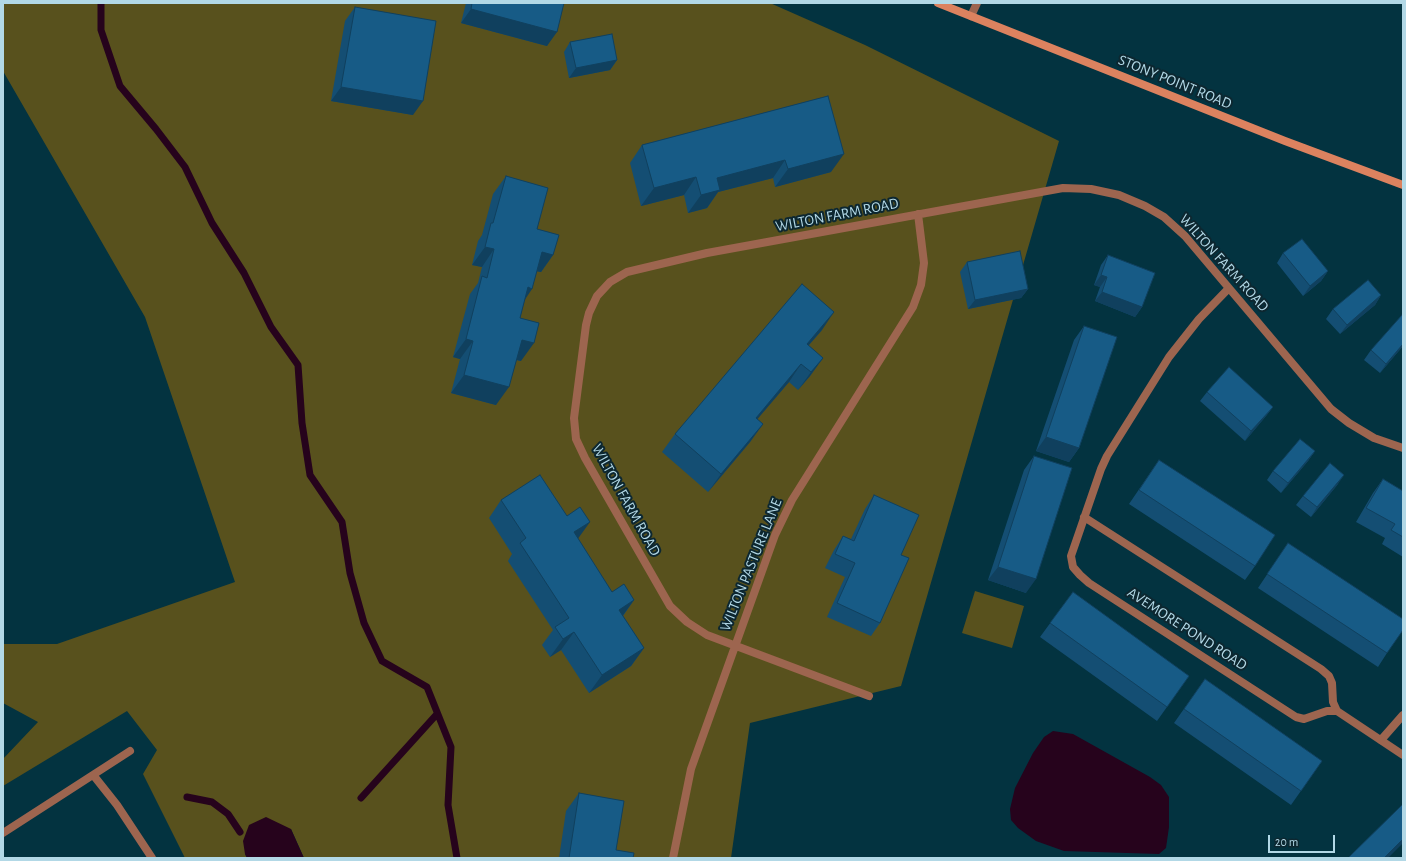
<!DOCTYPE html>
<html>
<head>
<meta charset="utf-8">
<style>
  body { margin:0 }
  #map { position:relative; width:1406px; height:861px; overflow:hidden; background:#033340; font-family:"Alegreya Sans",sans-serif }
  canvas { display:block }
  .frame { position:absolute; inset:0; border:4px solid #b2d8e6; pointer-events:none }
  .scale { position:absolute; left:1268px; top:835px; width:67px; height:18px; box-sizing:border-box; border:2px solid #b2d8e6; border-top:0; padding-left:5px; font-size:12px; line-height:14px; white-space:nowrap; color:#b2d8e6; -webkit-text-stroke:3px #0d2730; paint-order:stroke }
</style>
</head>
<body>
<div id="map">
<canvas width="1406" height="861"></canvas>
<div class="frame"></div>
<div class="scale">20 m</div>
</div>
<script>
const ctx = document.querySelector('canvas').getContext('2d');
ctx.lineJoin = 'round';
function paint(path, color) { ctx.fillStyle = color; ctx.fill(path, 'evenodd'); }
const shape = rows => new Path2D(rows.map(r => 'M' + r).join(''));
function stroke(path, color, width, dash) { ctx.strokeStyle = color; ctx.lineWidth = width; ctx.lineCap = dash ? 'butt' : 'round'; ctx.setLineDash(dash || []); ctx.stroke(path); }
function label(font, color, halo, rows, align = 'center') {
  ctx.font = font + ' "Alegreya Sans",sans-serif'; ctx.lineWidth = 4; ctx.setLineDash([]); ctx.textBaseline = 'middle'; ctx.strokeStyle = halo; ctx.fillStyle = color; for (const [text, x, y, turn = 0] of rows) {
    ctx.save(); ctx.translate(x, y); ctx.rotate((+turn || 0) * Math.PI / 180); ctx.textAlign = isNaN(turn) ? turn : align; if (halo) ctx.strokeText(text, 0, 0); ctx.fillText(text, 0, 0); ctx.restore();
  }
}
paint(shape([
  [3,3,770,3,865,45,1059,141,901,686,750,723,731,858,304,858,291,829,245,854,247,858,185,858,143,774,157,750,127,711,3,786,3,759,38,722,3,703,3,644,57,644,235,582,145,317,3,71],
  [975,591,1024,606,1012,648,962,633]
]), '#58511d');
paint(shape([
  [1053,731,1073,734,1150,777,1161,785,1169,797,1169,827,1166,848,1159,854,1064,851,1036,841,1018,828,1011,820,1010,809,1015,788,1033,753,1044,737],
  [266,817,291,829,304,858,247,858,245,854,243,841,249,825]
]), '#26031c');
stroke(shape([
  [101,3,101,30,120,86,156,129,185,167,212,223,244,273,271,327,298,365,302,423,310,475,342,522,350,573,364,623,382,661,427,687,451,747,448,805,457,858],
  [187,797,212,802,228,814,240,832],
  [361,798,437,714]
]), '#26031c', 7);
stroke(shape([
  [1381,740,1403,715]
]), '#9d654f', 8);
stroke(shape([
  [971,16,977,3],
  [1229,288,1199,319,1169,357,1107,456,1101,469,1071,556,1073,567,1080,575,1089,583,1296,717,1304,719,1327,711,1337,711],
  [1084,517,1321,669,1329,676,1332,683,1333,702,1337,711,1403,755],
  [869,696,707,635,687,622,670,606,585,458,576,439,574,418,586,325,589,313,597,296,610,282,627,272,707,253,1063,188,1091,189,1119,195,1145,206,1164,217,1185,236,1331,409,1349,423,1374,438,1403,448],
  [94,776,117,805,152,858],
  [3,833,130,751],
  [673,858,691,769,775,535,792,500,913,307,921,285,924,263,918,214]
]), '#9d654f', 8);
stroke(shape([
  [938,3,1285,141,1403,185]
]), '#dc825f', 8);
paint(shape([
  [466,3,564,3,547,46,461,23],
  [355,7,413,115,331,101,345,21],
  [570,42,617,60,610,70,569,78,564,52],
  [828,96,831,172,775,187,773,178,718,192,707,208,688,213,684,195,641,206,630,163,642,145],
  [506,176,537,229,553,255,541,272,537,271,525,299,520,318,521,361,516,360,496,405,451,393,460,359,453,357,470,294,478,283,482,267,472,265,478,241,482,235,493,194],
  [1283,253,1328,271,1321,281,1303,296,1277,263],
  [1108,255,1142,307,1135,317,1095,301,1100,287,1094,285,1101,265],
  [967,262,1028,289,1021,298,968,309,960,272],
  [1381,295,1375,305,1340,334,1326,319,1333,309],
  [1084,326,1079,448,1069,462,1036,451,1074,340],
  [822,330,808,346,823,358,810,376,798,390,789,382,757,419,763,424,750,442,708,492,662,452,675,434],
  [1403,346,1380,373,1364,360,1371,350],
  [1207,392,1273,407,1266,416,1245,441,1200,401],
  [1315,451,1308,461,1281,493,1267,480,1273,471],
  [1034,456,1026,593,988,580,1024,470],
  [1159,460,1255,566,1245,580,1129,504],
  [1383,479,1403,491,1403,557,1382,544,1385,538,1356,522,1373,493],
  [1338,484,1311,517,1296,505,1303,496],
  [874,495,901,555,880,623,871,636,827,617,845,577,825,568,834,550,843,536,851,539,865,509],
  [501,500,578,539,612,592,634,600,623,616,644,648,631,666,589,693,561,650,550,657,542,645,553,630,508,561,512,554,489,518],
  [1288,543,1387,653,1378,667,1258,588],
  [1073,592,1189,676,1157,721,1040,637],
  [1205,679,1322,761,1291,805,1174,723],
  [579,793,616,850,633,858,559,858,566,811]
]), '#144e73');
paint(shape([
  [471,9,557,32,547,46,461,23],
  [617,60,610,70,569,78,576,68],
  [341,87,423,101,413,115,331,101],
  [844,154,831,172,775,187,788,169],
  [785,160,773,178,718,192,707,208,688,213,701,195,717,178],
  [696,177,684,195,641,206,654,188],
  [485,247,494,249,482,267,472,265],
  [542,252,553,255,541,272,529,270],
  [1328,271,1321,281,1303,296,1310,286],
  [1101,275,1107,277,1100,287,1094,285],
  [528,287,532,289,520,307],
  [1028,289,1021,298,968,309,975,300],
  [1102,292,1142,307,1135,317,1095,301],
  [1381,295,1375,305,1340,334,1347,325],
  [834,312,822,330,794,362,807,344],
  [466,339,473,341,460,359,453,357],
  [522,340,534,343,521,361,509,358],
  [1403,344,1403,346,1380,373,1386,364],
  [823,358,810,376,798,390,811,372],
  [801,364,789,382,743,436,756,418],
  [464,375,509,387,496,405,451,393],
  [1273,407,1266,416,1245,441,1251,431],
  [763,424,750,442,708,492,721,474],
  [1046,437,1079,448,1069,462,1036,451],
  [1315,451,1308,461,1281,493,1288,483],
  [1344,475,1338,484,1311,517,1317,507],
  [590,522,577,540,574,532],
  [998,567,1036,579,1026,593,988,580],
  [634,600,621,618,619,610],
  [574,632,561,650,550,657,563,639],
  [644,648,631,666,589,693,602,675],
  [1403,839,1403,843,1388,858,1384,858]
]), '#10405e');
const building = shape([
  [472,3,564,3,557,32,471,9,472,3],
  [355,7,436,21,423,101,341,87,355,7],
  [612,34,617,60,576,68,570,42,612,34],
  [828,96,844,154,788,169,785,160,717,178,720,190,701,195,696,177,654,188,642,145,828,96],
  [506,176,548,188,537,229,559,235,553,255,542,252,532,289,528,287,520,318,539,323,534,343,522,340,509,387,464,375,473,341,466,339,482,276,487,278,494,249,485,247,491,223,493,223,506,176],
  [1302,239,1328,271,1310,286,1283,253,1302,239],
  [1020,251,1028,289,975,300,967,262,1020,251],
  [1108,255,1155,273,1142,307,1102,292,1107,277,1101,275,1108,255],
  [1368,280,1381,295,1347,325,1333,309,1368,280],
  [802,284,834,312,807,344,823,358,811,372,801,364,756,418,763,424,721,474,675,434,802,284],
  [1402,315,1403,316,1403,344,1386,364,1371,350,1402,315],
  [1084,326,1117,337,1079,448,1046,437,1084,326],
  [1229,367,1273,407,1251,431,1207,392,1229,367],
  [1300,439,1315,451,1288,483,1273,471,1300,439],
  [1034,456,1072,468,1036,579,998,567,1034,456],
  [1159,460,1275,535,1255,566,1139,490,1159,460],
  [1330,463,1344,475,1317,507,1303,496,1330,463],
  [540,475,567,516,580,507,590,522,574,532,612,592,624,584,634,600,619,610,644,648,602,675,574,632,563,639,555,627,569,618,520,543,526,538,501,500,540,475],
  [1383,479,1403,491,1403,537,1391,530,1395,524,1366,508,1383,479],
  [874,495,919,515,901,555,909,558,880,623,837,603,855,563,835,554,843,536,854,541,874,495],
  [1288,543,1403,619,1403,630,1387,653,1267,574,1288,543],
  [1073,592,1189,676,1167,707,1050,623,1073,592],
  [1205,679,1322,761,1301,791,1184,709,1205,679],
  [579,793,624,801,616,850,634,853,633,858,569,858,579,793],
  [1403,804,1403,839,1384,858,1348,858,1403,804]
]);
paint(building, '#175b86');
stroke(building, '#10405e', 1);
label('15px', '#b2d8e6', '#0d2730', [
  ["STONY POINT ROAD",1175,82,22],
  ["WILTON FARM ROAD",837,215,-11],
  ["WILTON FARM ROAD",1224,263,48],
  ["WILTON FARM ROAD",626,500,61],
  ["WILTON PASTURE LANE",751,565,-68],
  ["AVEMORE POND ROAD",1187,629,33]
]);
</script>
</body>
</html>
